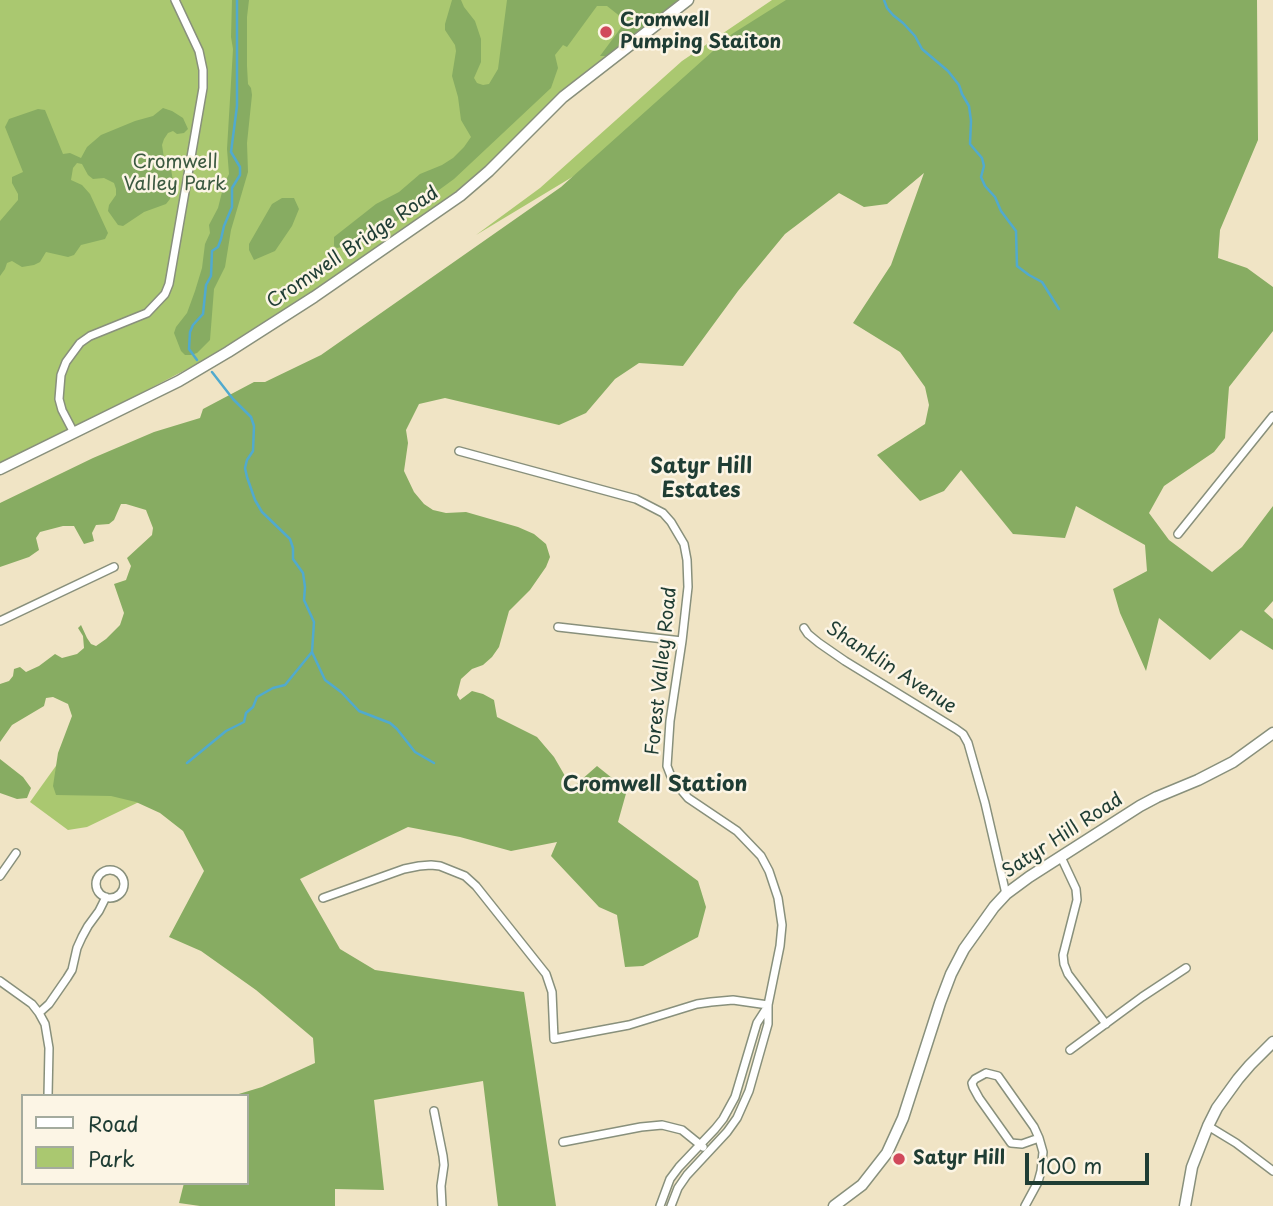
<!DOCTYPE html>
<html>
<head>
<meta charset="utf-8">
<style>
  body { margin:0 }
  #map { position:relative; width:1273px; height:1206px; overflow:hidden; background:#f0e4c5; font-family:"Playpen Sans",sans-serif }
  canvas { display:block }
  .legend { position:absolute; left:21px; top:1094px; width:228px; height:91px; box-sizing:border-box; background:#fcf5e5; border:2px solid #a4ab9e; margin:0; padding:9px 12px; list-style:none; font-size:21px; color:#1f3d34 }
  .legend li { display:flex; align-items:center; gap:14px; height:35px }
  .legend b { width:35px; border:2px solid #a4ab9e }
  .scale { position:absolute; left:1025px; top:1153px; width:124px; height:32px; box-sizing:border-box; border:4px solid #1f3d34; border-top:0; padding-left:9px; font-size:21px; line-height:24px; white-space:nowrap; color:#1f3d34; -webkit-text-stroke:5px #fcf5e5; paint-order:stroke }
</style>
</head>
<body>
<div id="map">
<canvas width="1273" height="1206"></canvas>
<ul class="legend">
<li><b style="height:9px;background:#fff"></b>Road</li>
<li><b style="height:19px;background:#aac870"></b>Park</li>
</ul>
<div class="scale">100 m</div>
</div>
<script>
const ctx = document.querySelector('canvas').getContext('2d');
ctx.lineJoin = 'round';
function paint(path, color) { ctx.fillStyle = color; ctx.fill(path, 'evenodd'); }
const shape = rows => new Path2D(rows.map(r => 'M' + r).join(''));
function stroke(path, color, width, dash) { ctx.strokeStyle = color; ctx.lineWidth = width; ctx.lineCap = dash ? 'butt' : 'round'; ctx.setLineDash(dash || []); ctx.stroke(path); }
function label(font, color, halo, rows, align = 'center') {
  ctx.font = font + ' "Playpen Sans",sans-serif'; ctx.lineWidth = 5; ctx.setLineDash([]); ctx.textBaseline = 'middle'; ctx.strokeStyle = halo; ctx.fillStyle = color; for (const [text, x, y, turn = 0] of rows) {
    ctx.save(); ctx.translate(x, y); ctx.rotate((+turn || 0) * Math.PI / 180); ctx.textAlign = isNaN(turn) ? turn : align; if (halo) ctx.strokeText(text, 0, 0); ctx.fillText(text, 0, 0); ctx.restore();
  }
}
paint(shape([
  [0,0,681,0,594,66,555,97,467,185,311,294,212,356,109,410,0,463],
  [772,0,866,0,476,235,540,188,682,61],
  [76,738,166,789,87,827,68,830,30,802]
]), '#aac870');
paint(shape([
  [232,0,249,0,247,17,247,66,248,84,251,88,252,95,247,143,248,172,231,230,225,267,214,289,210,340,197,353,191,355,185,355,181,351,174,333,176,327,187,313,195,291,202,268,205,244,210,233,209,225,218,208,224,184,229,174,227,149,233,49,231,37],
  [452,0,461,0,464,7,475,21,481,39,481,62,474,78,477,83,483,85,489,84,498,69,507,0,680,0,607,56,600,56,626,21,607,6,597,6,567,47,563,45,555,55,558,68,551,88,454,179,376,236,361,238,347,246,337,248,334,246,334,237,376,204,399,192,420,174,442,165,453,158,464,147,471,137,461,120,458,97,452,76,456,51,455,45,445,30,445,24],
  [786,0,1257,0,1258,140,1220,230,1218,258,1247,268,1273,287,1273,331,1229,387,1225,438,1214,452,1164,486,1149,513,1169,540,1212,572,1242,547,1273,506,1273,601,1264,611,1273,619,1273,650,1241,630,1210,660,1159,618,1146,671,1120,613,1113,589,1147,571,1145,545,1076,506,1065,538,1013,534,961,470,944,491,920,501,877,455,925,424,929,405,925,387,900,352,853,323,891,265,924,173,887,204,864,207,839,193,785,234,738,291,683,366,639,363,615,379,586,413,559,425,445,398,419,404,406,430,408,443,404,471,414,492,424,504,433,510,446,513,466,512,518,527,534,534,546,544,550,557,546,567,530,590,509,611,499,647,492,657,483,665,472,669,461,679,457,695,460,700,472,691,483,694,494,700,497,717,537,737,554,757,572,788,597,766,627,790,618,822,698,881,706,907,698,937,643,966,625,967,617,915,599,907,551,856,557,842,511,851,460,837,408,827,300,879,340,949,375,970,524,992,556,1206,498,1206,483,1081,374,1100,384,1190,335,1189,335,1206,200,1206,179,1203,184,1183,247,1183,247,1096,232,1096,262,1087,315,1063,313,1038,256,990,201,951,169,937,204,871,183,831,160,813,136,802,111,796,56,795,53,786,58,753,72,716,68,704,53,697,46,698,44,706,12,725,0,742,0,684,9,681,13,676,14,669,20,667,26,672,39,666,55,654,62,658,77,654,84,648,83,636,78,628,81,625,87,638,91,644,96,646,106,639,120,625,124,613,114,584,126,580,131,566,127,558,152,535,153,528,146,510,126,504,121,504,114,520,109,524,96,525,92,533,94,541,84,544,74,526,63,526,40,532,36,538,39,550,29,557,0,567,0,503,93,458,154,432,200,418,203,409,254,382,265,382,321,355,561,187,732,34],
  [163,108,172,111,183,118,188,129,184,133,177,134,173,131,168,133,164,139,162,145,164,158,171,169,173,181,170,199,166,204,144,212,123,226,118,225,108,211,109,205,116,195,116,189,114,183,104,178,93,179,88,175,82,164,77,163,73,168,71,180,82,185,90,194,108,233,105,239,81,245,74,255,68,257,46,252,40,262,34,265,22,267,12,261,7,263,5,269,0,276,0,221,18,200,18,194,12,183,12,177,23,172,5,127,9,119,38,109,45,110,63,154,70,153,81,158,87,147,101,135,135,121,153,116],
  [282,198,294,198,299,209,292,226,275,251,254,260,249,250,249,244,272,204],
  [0,759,23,777,31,788,27,798,17,799,0,793]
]), '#87ac62');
stroke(shape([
  [884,0,887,8,893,15,903,23,915,36,922,49,948,71,959,85,962,94,969,106,971,121,970,144,982,158,984,166,981,177,985,186,995,197,1001,211,1016,231,1017,266,1029,275,1042,282,1059,309],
  [197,360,189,349,190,332,193,325,203,314,206,285,211,276,212,251,218,247,221,239,224,226,232,207,232,188,240,175,240,167,231,152,237,106,237,0],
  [212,372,233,399,251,417,254,426,253,451,247,460,245,468,247,477,255,500,262,512,290,539,293,548,293,559,303,573,305,587,304,600,314,622,312,652,325,680,341,692,359,711,390,723,397,729,415,752,434,763],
  [187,763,226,731,244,722,246,713,253,707,257,697,273,688,285,685,312,652]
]), '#51aace', 2.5);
const street = shape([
  [74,433,62,410,59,399,61,375,66,362,80,343,90,336,147,313,165,294,169,284,203,88,203,70,199,51,175,0],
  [459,451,636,499,663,513,671,522,684,544,687,560,688,587,682,641,670,721,667,766,672,779,688,798,737,831,761,856,769,871,778,898,782,925,780,946,768,1005,768,1024,749,1091,737,1118,727,1132,687,1175,678,1188,671,1206],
  [1178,534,1273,416],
  [0,621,114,567],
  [558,627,682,641],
  [804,628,808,634,819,643,845,661,956,729,963,734,968,743,985,803,1006,894],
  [1061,857,1076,889,1077,900,1063,955,1064,964,1068,974,1106,1024],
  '96 884a14 14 0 1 1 28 0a14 14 0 1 1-28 0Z',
  [0,876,16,853],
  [323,898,404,869,419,866,431,865,440,866,465,876,476,886,546,974,552,992,554,1039,629,1025,697,1004,711,1002,733,1000,768,1005],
  [0,981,32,1004,39,1013,45,1024,49,1048,48,1096],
  [39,1013,49,1004,67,978,72,970,77,948,82,937,88,926,99,911,106,897],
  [1070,1050,1142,997,1186,968],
  [986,1073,998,1076,1034,1127,1039,1138,1022,1144,1011,1143,979,1098,973,1087,972,1083,975,1079,986,1073],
  [434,1111,443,1156,444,1165,441,1186,442,1206],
  [1208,1126,1236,1143,1273,1171],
  [563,1142,641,1127,662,1125,682,1130,703,1147],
  [660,1206,670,1179,679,1167,715,1129,723,1119,735,1097,757,1023,768,1006],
  [1025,1206,1038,1182,1041,1171,1043,1152,1039,1138]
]);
const secondary = shape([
  [0,469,179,381,228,352,314,297,460,196,489,171,563,97,688,0],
  [834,1206,862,1185,887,1153,903,1118,940,1003,951,974,964,949,994,907,1006,894,1029,877,1140,806,1157,797,1198,780,1233,762,1273,733],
  [1185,1206,1192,1167,1208,1126,1217,1108,1238,1079,1250,1065,1273,1042]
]);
stroke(street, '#88907c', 10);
stroke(secondary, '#88907c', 13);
stroke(street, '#fff', 7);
stroke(secondary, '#fff', 10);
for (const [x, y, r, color] of [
  [606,32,7,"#d1495b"],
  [899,1159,7,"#d1495b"]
]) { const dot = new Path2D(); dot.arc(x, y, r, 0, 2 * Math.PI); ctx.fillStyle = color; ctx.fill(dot); stroke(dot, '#fcf5e5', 2.5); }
label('bold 19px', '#1f3d34', '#fcf5e5', [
  ["Cromwell",620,21],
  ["Pumping Staiton",620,43],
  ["Satyr Hill",913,1159]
], 'left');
label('19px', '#3b5940', '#fcf5e5', [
  ["Cromwell",175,163],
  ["Valley Park",175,185]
]);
label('19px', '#1f3d34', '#fcf5e5', [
  ["Cromwell Bridge Road",353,248,-34],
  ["Shanklin Avenue",891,668,33],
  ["Forest Valley Road",662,671,-84],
  ["Satyr Hill Road",1063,836,-33]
]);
label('bold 21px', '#1f3d34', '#fcf5e5', [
  ["Satyr Hill",701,467],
  ["Estates",701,491],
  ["Cromwell Station",655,785]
]);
</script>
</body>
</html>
